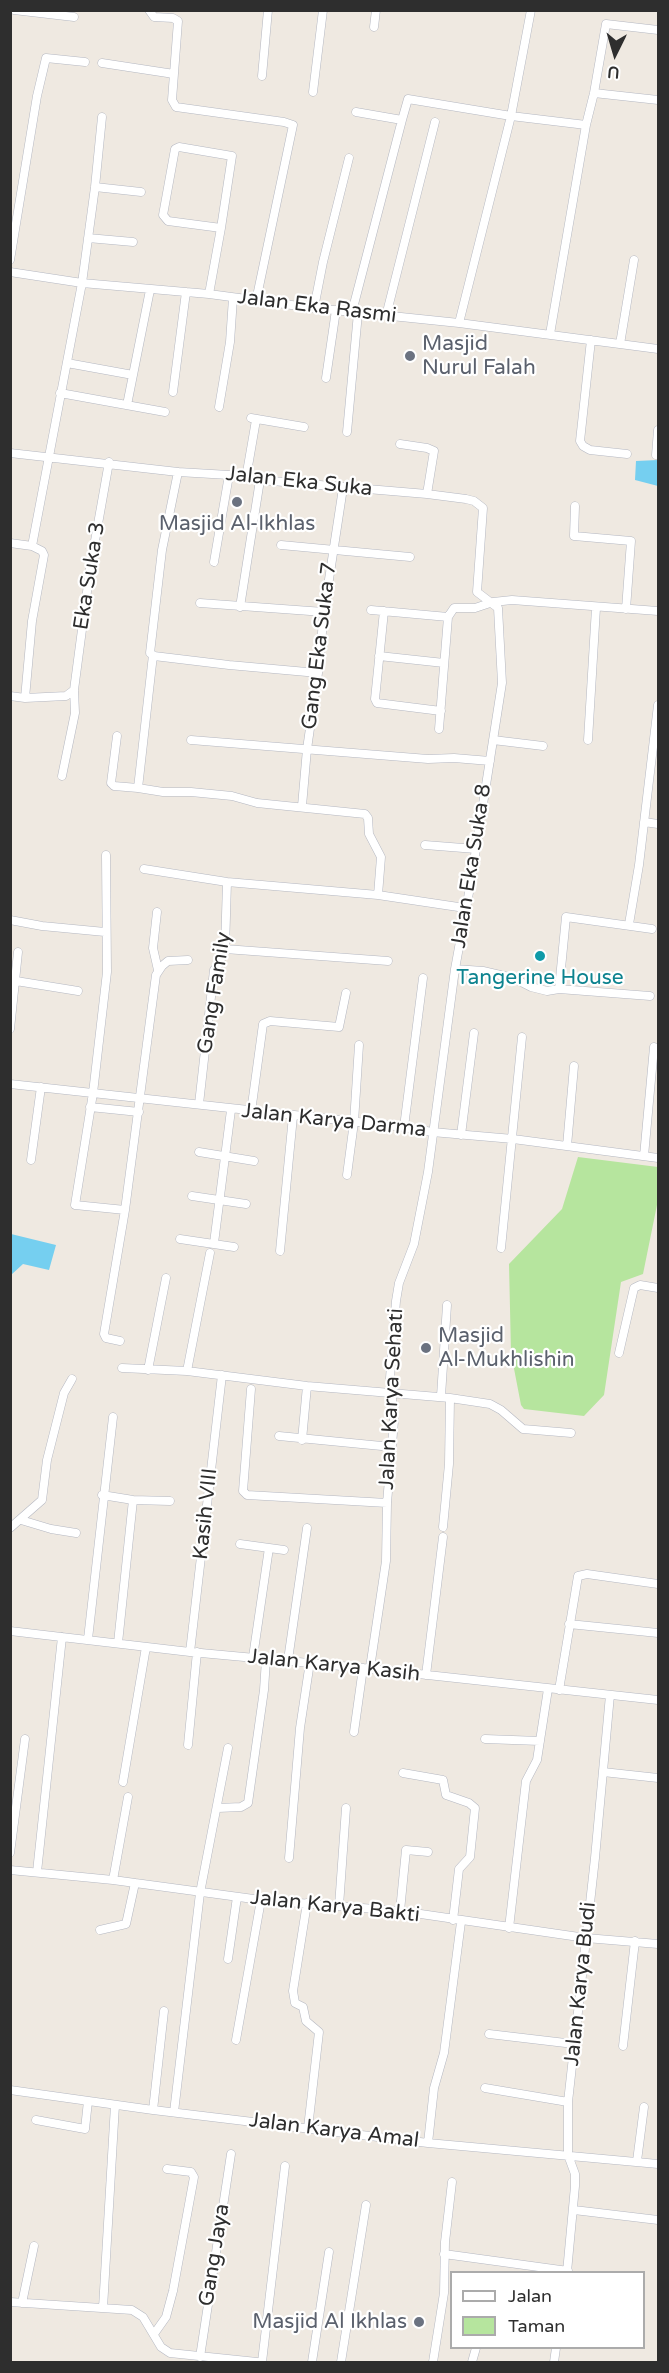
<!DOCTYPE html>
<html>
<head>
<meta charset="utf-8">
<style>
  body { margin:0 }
  #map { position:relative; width:669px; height:2373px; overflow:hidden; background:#efe9e1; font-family:"Varela Round",sans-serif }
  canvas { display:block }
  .frame { position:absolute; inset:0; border:12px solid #2e2e2e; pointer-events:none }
  .legend { position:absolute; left:450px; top:2271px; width:195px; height:78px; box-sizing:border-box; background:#fff; border:2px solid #ababab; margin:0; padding:8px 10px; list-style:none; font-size:18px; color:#2e2e2e }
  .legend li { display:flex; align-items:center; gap:12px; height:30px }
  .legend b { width:30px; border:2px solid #ababab }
  .north { position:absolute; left:585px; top:24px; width:60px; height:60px; -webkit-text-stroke:4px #fff; paint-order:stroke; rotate:185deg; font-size:16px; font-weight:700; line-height:24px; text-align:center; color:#2e2e2e }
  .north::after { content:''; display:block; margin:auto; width:21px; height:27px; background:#2e2e2e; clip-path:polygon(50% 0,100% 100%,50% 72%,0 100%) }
</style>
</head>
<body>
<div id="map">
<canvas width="669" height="2373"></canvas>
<div class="frame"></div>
<ul class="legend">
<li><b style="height:8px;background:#fff"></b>Jalan</li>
<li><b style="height:16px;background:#b6e59e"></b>Taman</li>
</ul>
<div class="north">U</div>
</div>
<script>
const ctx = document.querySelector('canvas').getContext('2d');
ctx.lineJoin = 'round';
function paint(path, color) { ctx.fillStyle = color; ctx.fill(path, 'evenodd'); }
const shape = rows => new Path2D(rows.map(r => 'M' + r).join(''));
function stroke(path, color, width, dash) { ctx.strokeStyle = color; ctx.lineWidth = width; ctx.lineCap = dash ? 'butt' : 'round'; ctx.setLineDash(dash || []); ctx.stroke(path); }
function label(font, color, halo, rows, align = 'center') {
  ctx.font = font + ' "Varela Round",sans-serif'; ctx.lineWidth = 4.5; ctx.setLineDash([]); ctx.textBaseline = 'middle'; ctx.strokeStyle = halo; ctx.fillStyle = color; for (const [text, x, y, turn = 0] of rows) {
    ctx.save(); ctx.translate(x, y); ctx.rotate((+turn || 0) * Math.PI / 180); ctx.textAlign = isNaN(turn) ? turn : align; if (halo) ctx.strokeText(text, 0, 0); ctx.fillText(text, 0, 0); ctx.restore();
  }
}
paint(shape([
  [578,1157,658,1167,658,1200,643,1274,621,1282,604,1395,584,1416,524,1409,521,1405,511,1353,509,1264,562,1209]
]), '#b6e59e');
paint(shape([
  [658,460,658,486,635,480,636,461],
  [11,1234,56,1245,49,1270,23,1264,11,1275]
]), '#75cff0');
const street = shape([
  [14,10,74,17],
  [149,10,154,17,173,18,178,21,172,100,176,107,284,122,293,125,256,301],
  [374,27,376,10],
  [102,63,174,74],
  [262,76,268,10],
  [313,92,323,10],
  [594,93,658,100],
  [402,120,408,99,511,116,586,125],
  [95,187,141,192],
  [88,238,133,242],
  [10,260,37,96,46,58,85,62],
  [10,272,82,283,209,294,314,308,459,323,658,349],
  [209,294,221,228,232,156,179,147,175,149,163,215,168,221,221,228],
  [314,308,323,262,349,158],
  [352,312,402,120,356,112],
  [386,316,435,122],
  [459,323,511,116,531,10],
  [550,334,586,125,594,93,606,24,658,30],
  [591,340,580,441,583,446,590,450,627,454],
  [620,344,634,260],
  [67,363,133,375],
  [326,378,336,310],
  [173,392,186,292],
  [60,393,165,412],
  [127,405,150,290],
  [219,407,230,342,233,298],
  [251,418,304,427],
  [347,432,358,313],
  [400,444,427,448,434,451,427,494],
  [10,453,178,472,229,475,260,480,427,494,466,499,474,501,483,508,477,592,498,608,502,683,470,887,455,969,428,1172,414,1244,399,1283,396,1301,390,1378,394,1421,387,1503,386,1561,370,1668],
  [656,455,658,430],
  [178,472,162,550,150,653,154,656,229,665,318,673],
  [246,478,256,420],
  [575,506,574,536,631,541,626,609],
  [10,543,32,546],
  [281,545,410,557],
  [214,562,229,475],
  [200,603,324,612],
  [240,607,260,480],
  [371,610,448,617],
  [384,611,375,699,377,703,441,711],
  [379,656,444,663],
  [10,696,25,698,66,696,74,690],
  [25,698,32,621,44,555,42,551,32,546,82,283,95,187,102,117],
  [439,729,448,617,454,608,475,608,493,602,512,600,658,611],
  [117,736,111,783,114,786,138,788,153,655],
  [191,740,428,759,454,758,490,761],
  [493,740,543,746],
  [588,740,596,608],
  [62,776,75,713,74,690,90,569,109,462],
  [138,788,163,792,191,792,232,796,257,803,365,814,368,818,369,834,381,857,378,895],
  [302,806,307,749,318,673,324,612,343,488],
  [644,822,658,824],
  [425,845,476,849],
  [106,855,107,972,93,1093,75,1205,125,1210],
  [144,869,227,882,378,895,465,908],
  [157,912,153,948,158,970],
  [10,920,42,926,105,932],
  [629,924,639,865,658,705],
  [225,949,388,961],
  [455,969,483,971,513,978,531,987,547,991,559,989,650,996],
  [16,981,78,991],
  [559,989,566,917,652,929],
  [10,1029,18,952],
  [10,1084,404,1127,432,1132,513,1139,658,1158],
  [199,1104,214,970,219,964,225,949,227,882],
  [90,1107,139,1112],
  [251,1112,263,1024,270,1021,339,1027,346,993],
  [404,1127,423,978],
  [461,1135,474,1033],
  [567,1146,574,1066],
  [199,1152,254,1161],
  [644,1156,654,1047],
  [31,1160,41,1087],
  [347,1175,354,1122,359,1045],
  [192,1196,246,1204],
  [180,1239,234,1247],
  [214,1243,231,1110],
  [501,1248,522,1037],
  [280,1251,293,1116],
  [120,1341,106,1338,104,1334,125,1210,156,975,162,966,168,961,188,960],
  [619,1353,634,1288,640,1285,658,1288],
  [122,1368,187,1371,307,1386,450,1398,490,1404,501,1410,523,1429,571,1433],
  [148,1370,166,1278],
  [187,1371,210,1253],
  [251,1389,243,1491,247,1495,387,1503],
  [441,1396,447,1305],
  [279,1436,392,1447],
  [302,1440,307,1386],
  [102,1495,133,1500,170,1501],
  [21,1520,51,1529,76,1533],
  [443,1527,449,1464,450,1398],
  [10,1528,42,1500,47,1460,64,1393,72,1379],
  [240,1544,284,1550],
  [569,1624,658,1633],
  [10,1631,190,1652,363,1668,658,1700],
  [88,1639,113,1417],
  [118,1643,133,1500],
  [190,1652,222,1375],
  [253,1657,269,1548],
  [288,1660,307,1528],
  [426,1675,443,1537],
  [559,1690,578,1576,587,1574,658,1584],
  [354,1732,363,1668],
  [485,1739,540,1741],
  [188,1745,197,1652],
  [603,1772,658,1778],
  [403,1773,443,1780,446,1795,469,1803,475,1808,470,1857,459,1869,453,1920],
  [123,1782,146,1647],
  [218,1808,241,1807,248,1803,264,1690,266,1659],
  [10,1853,25,1739],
  [289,1858,300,1728,310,1662],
  [10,1870,113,1880,261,1900,400,1911,586,1938,658,1944],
  [37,1872,62,1637],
  [113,1880,128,1797],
  [307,1903,293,1991,295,2003,303,2007,306,2021,319,2032,308,2128],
  [339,1906,346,1808],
  [400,1911,406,1850,428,1852],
  [509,1928,526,1781,537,1760,548,1689],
  [100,1930,126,1924,135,1883],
  [228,1959,237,1897],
  [489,2034,574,2044],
  [236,2040,261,1900],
  [623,2046,635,1941],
  [485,2088,568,2102],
  [10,2090,153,2110,428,2143,658,2164],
  [153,2110,164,2011],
  [174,2112,200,1893,228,1748],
  [36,2120,85,2129,88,2101],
  [428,2143,434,2088,444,2053,461,1922],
  [637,2161,644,2107],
  [574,2210,658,2220],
  [444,2254,568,2271],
  [567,2272,575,2186,575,2174,568,2155,568,2102,595,1858,610,1695],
  [10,2302,132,2310,143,2317,161,2347,170,2353,257,2362],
  [22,2303,34,2246],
  [103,2308,115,2105],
  [154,2334,166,2317,173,2291,194,2177,191,2172,167,2169],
  [200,2357,231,2154],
  [262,2362,285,2166],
  [312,2362,329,2252],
  [341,2362,366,2205],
  [433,2362,444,2293,445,2242,452,2182],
  [472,2362,476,2348],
  [554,2362,556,2348]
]);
stroke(street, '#b4b7c1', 9);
stroke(street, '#fff', 8);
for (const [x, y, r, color] of [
  [410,356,6,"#6b7280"],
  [237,502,6,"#6b7280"],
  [540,956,6,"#0f9aa8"],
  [426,1348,6,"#6b7280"],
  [419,2322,6,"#6b7280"]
]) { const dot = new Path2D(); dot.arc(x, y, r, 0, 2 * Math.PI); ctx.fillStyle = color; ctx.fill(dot); stroke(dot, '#fff', 2); }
label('21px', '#2e2e2e', '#fff', [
  ["Jalan Eka Rasmi",317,307,7],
  ["Jalan Eka Suka",299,482,6],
  ["Eka Suka 3",90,576,-81],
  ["Gang Eka Suka 7",320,646,-83],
  ["Jalan Eka Suka 8",472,866,-81],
  ["Gang Family",215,993,-81],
  ["Jalan Karya Darma",334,1121,6],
  ["Jalan Karya Sehati",392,1399,-87],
  ["Kasih VIII",206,1514,-84],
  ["Jalan Karya Kasih",334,1666,6],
  ["Jalan Karya Bakti",335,1907,6],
  ["Jalan Karya Budi",581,1984,-84],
  ["Jalan Karya Amal",334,2131,7],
  ["Gang Jaya",215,2255,-81]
]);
label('21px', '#5b616d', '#fff', [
  ["Masjid",422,344],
  ["Nurul Falah",422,368],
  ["Masjid Al-Ikhlas",237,524,"center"],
  ["Masjid",438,1336],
  ["Al-Mukhlishin",438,1360],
  ["Masjid Al Ikhlas",407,2322,"right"]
], 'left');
label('21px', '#0d838f', '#fff', [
  ["Tangerine House",540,978]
]);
</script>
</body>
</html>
